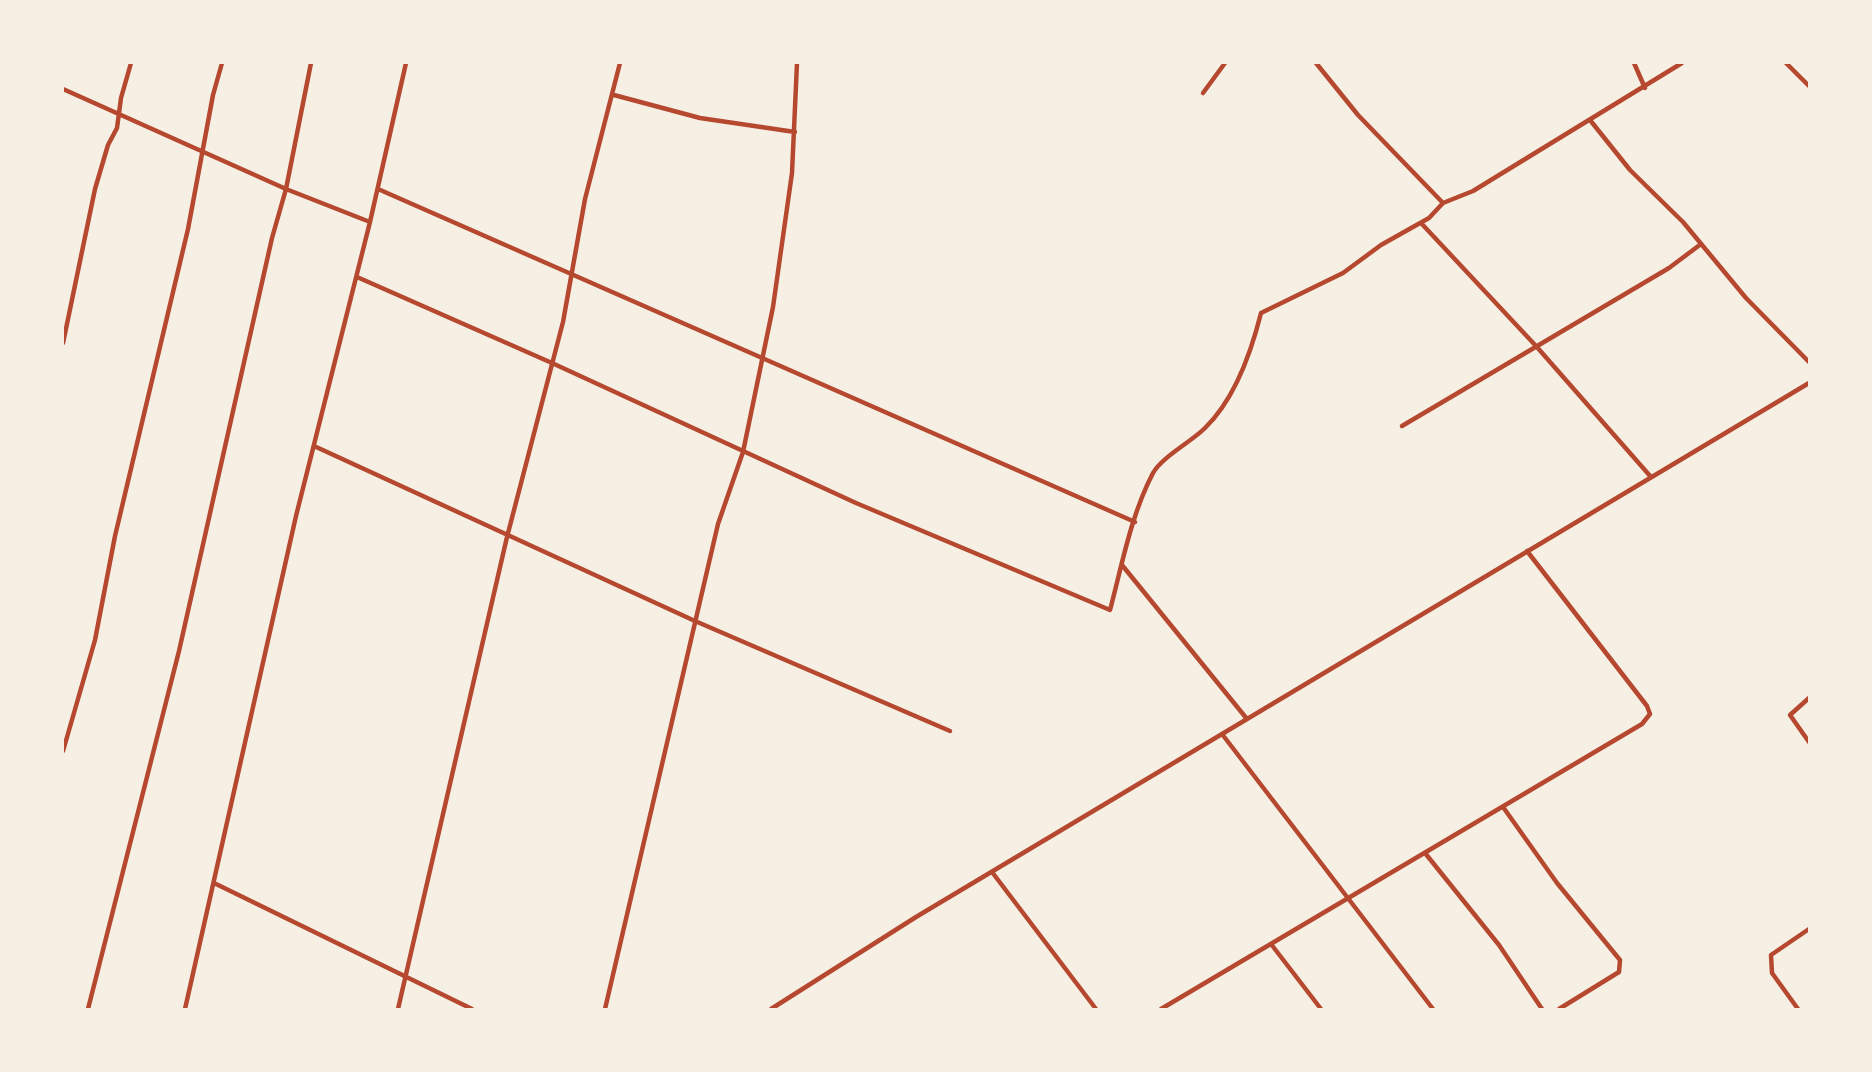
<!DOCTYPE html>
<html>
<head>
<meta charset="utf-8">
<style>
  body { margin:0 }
  #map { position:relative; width:1872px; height:1072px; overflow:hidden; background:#f6efe4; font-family:Quicksand,sans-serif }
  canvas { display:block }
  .frame { position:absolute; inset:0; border:64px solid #f6efe4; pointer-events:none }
</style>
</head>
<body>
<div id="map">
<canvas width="1872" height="1072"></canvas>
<div class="frame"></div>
</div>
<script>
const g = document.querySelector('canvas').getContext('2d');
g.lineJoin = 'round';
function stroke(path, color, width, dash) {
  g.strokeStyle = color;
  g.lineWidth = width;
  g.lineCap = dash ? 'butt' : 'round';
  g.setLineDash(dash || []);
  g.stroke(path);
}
stroke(new Path2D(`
  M1316 63 1358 115 1443 203
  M1634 63 1645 88
  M1786 63 1809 86
  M63 89 286 189 370 222
  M1203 93 1225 63
  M614 95 700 118 795 132
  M1590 120 1630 170 1683 222 1746 298 1809 362
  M378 189 1135 522
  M1421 223 1536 346 1651 477
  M357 277 552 363 856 503 1110 610C1122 565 1131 515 1153 473 1162 457 1191 442 1205 428 1235 399 1251 353 1261 313L1343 273 1381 245 1429 218 1443 203 1473 191 1682 63
  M63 343 95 189 108 145 117 128 121 98 131 63
  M1402 426 1669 268 1701 244
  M314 446 695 621 950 731
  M1122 565 1247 719
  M1809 698 1790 715 1809 742
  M1222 734 1433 1009
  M63 751 95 640 115 536 188 229 213 95 222 63
  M1503 807 1557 883 1620 960 1619 972 1559 1009
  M1425 853 1499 945 1542 1009
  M992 872 1096 1009
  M214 883 472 1009
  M1271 944 1321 1009
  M88 1009 179 651 272 238 286 189 311 63
  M185 1009 296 516 370 222 406 63
  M398 1009 507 537 563 322 585 199 620 63
  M605 1009 718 524 743 452 773 307 792 173 797 63
  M771 1009 916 917 1809 383
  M1161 1009 1642 724 1650 714 1647 706 1527 551
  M1798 1009 1772 973 1771 955 1809 929`), '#b5482f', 4.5);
</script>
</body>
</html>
